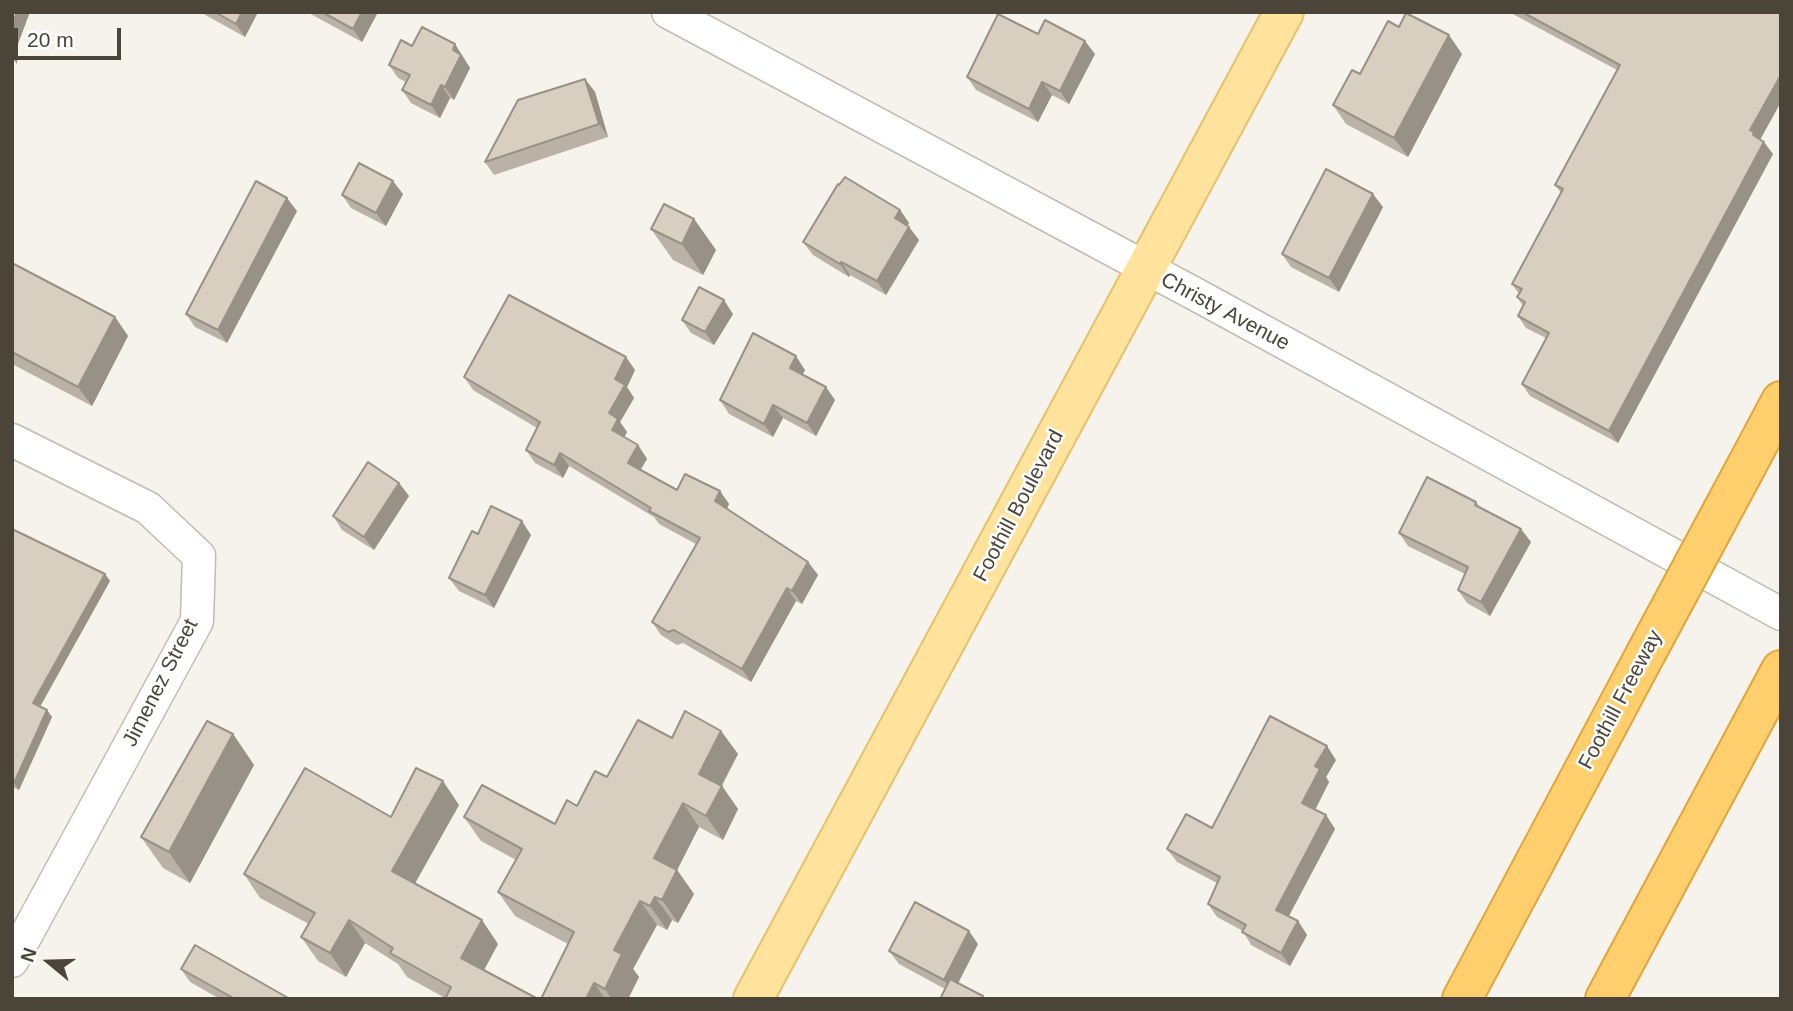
<!DOCTYPE html>
<html>
<head>
<meta charset="utf-8">
<style>
  body { margin:0 }
  #map { position:relative; width:1793px; height:1011px; overflow:hidden; background:#f6f3ec; font-family:Arial,sans-serif }
  canvas { display:block }
  .frame { position:absolute; inset:0; border:14px solid #4b4439; pointer-events:none }
  .north { position:absolute; left:14px; top:927px; width:70px; height:70px; -webkit-text-stroke:5px #fff; paint-order:stroke; rotate:289deg; font-size:19px; font-weight:700; line-height:28px; text-align:center; color:#4b4439 }
  .north::after { content:''; display:block; margin:auto; width:24px; height:32px; background:#4b4439; clip-path:polygon(50% 0,100% 100%,50% 72%,0 100%) }
  .scale { position:absolute; left:14px; top:28px; width:107px; height:32px; box-sizing:border-box; border:4px solid #4b4439; border-top:0; padding-left:9px; font-size:21px; line-height:24px; white-space:nowrap; color:#4b4439; -webkit-text-stroke:5px #fff; paint-order:stroke }
</style>
</head>
<body>
<div id="map">
<canvas width="1793" height="1011"></canvas>
<div class="frame"></div>
<div class="north">N</div>
<div class="scale">20 m</div>
</div>
<script>
const g = document.querySelector('canvas').getContext('2d');
g.lineJoin = 'round';
function stroke(path, color, width, dash) {
  g.strokeStyle = color;
  g.lineWidth = width;
  g.lineCap = dash ? 'butt' : 'round';
  g.setLineDash(dash || []);
  g.stroke(path);
}
function fill(path, color) {
  g.fillStyle = color;
  g.fill(path, 'evenodd');
}
function label(font, color, halo, rows, align = 'center') {
  g.font = font + ' Arial,sans-serif';
  g.lineWidth = 5;
  g.setLineDash([]);
  g.textBaseline = 'middle';
  g.strokeStyle = halo;
  g.fillStyle = color;
  for (const [text, x, y, turn = 0] of rows) {
    g.save();
    g.translate(x, y);
    g.rotate((+turn || 0) * Math.PI / 180);
    g.textAlign = isNaN(turn) ? turn : align;
    if (halo) g.strokeText(text, 0, 0);
    g.fillText(text, 0, 0);
    g.restore();
  }
}
const minor = new Path2D(`
  M668 12 1195 294 1781 614
  M12 440 148 508 199 556 197 621 12 961`);
const primary = new Path2D(`
  M753 999 1284 12`);
const motorway = new Path2D(`
  M1747 465 1781 401
  M1462 999 1645 655
  M1605 999 1781 670`);
stroke(minor, '#c2bbae', 35);
stroke(primary, '#e6c16a', 42);
stroke(motorway, '#e0a43c', 42);
stroke(minor, '#fff', 32);
stroke(primary, '#ffe39c', 38);
stroke(motorway, '#ffcf6e', 38);
const motorwayBridge = new Path2D(`
  M1645 655 1747 465`);
stroke(motorwayBridge, '#e0a43c', 42, []);
stroke(motorwayBridge, '#ffcf6e', 38);
fill(new Path2D(`
  M200 12H258L245 37Z
  M307 12H378L362 42Z
  M1509 12H1781L1760 139 1773 154 1618 443 1530 396 1522 384 1546 338 1526 328 1518 316 1523 306 1517 297 1519 294 1512 284 1561 193 1555 185 1617 70Z
  M1399 27 1462 54 1408 157 1346 124 1333 105Z
  M1038 34 1095 54 1069 104 1052 95 1038 122 976 90 967 77Z
  M412 46 465 58 464 59 470 68 454 100 450 98 440 118 411 103 402 90 406 82 398 78 389 65Z
  M585 79 595 92 608 137 494 175 485 162Z
  M403 194 386 226 351 208 342 195Z
  M1383 207 1339 292 1291 267 1282 254Z
  M900 210 909 223 907 226 909 227 919 240 886 295 850 275 849 277 813 255 803 242Z
  M297 211 227 343 195 327 186 314Z
  M694 219 716 250 703 275 673 260 651 229Z
  M12 263 115 317 128 336 92 406 12 364Z
  M733 314 714 345 691 333 682 320Z
  M635 370 627 387 634 398 620 422 627 432 624 437 638 445 647 459 640 470 677 490 720 491 729 504 727 509 808 562 818 575 802 604 796 601 751 682 683 643 677 645 661 635 652 622 696 544 659 524 654 517 569 466 563 478 535 463 526 450 537 428 473 390 464 377Z
  M805 370 802 375 835 400 816 436 783 418 773 437 729 414 720 400Z
  M399 483 409 496 374 550 342 530 333 516Z
  M1476 502 1480 507 1531 542 1490 616 1467 603 1458 590 1465 574 1408 546 1399 533Z
  M12 529 105 574 110 581 40 707 47 710 52 717 19 790 12 787Z
  M478 534 531 535 494 608 459 591 449 578Z
  M721 731 738 754 722 786 738 809 723 840 699 827 677 870 694 894 678 923 672 920 667 930 657 925 633 969 639 977 628 999H541L568 944 515 916 498 892 516 860 481 841 464 817 555 824 607 777 672 738Z
  M233 734 254 765 190 883 163 868 141 837Z
  M1336 760 1326 777 1329 782 1315 810 1326 815 1335 829 1289 916 1298 921 1307 935 1290 966 1251 945 1243 931 1217 917 1208 904 1217 883 1177 862 1167 849 1212 828Z
  M459 805 415 883 498 944 484 970 445 998 407 977 398 964 365 943 346 977 318 961 301 937 309 924 260 898 244 874 391 817Z
  M978 944 958 983 983 996 985 999H940L945 989 899 964 889 951Z
  M181 969 290 999H220L190 982Z`), '#bab2a6');
fill(new Path2D(`
  M16 12H30L18 44 17 64 12 57V21Z
  M242 12H258L245 37 236 24Z
  M362 12H378L362 42 353 29Z
  M1449 35 1462 54 1408 157 1394 138Z
  M1085 41 1095 54 1069 104 1060 91Z
  M455 44 470 68 454 100 445 87 453 50Z
  M1781 75V102L1760 140 1753 135 1750 130Z
  M585 79 595 92 608 137 599 124Z
  M1042 82 1052 95 1038 122 1029 109Z
  M441 85 450 98 440 118 431 105Z
  M1764 142 1773 154 1618 443 1609 431Z
  M393 181 403 194 386 226 376 213Z
  M1373 194 1383 207 1339 292 1329 278Z
  M287 198 297 211 227 343 218 330Z
  M900 210 909 223 904 231 895 218Z
  M694 219 716 250 703 275 682 244Z
  M909 227 919 240 886 295 877 281Z
  M841 262 850 275 849 277 840 264Z
  M724 300 733 314 714 345 705 332Z
  M115 317 128 336 92 406 78 387Z
  M796 356 805 370 799 381 790 368Z
  M626 357 635 370 627 387 634 398 620 422 627 432 621 443 612 430 609 413 615 379Z
  M826 387 835 400 816 436 807 423Z
  M773 405 783 418 773 437 764 424Z
  M638 445 647 459 637 476 628 463Z
  M560 453 569 466 563 478 554 465Z
  M399 483 409 496 374 550 364 537Z
  M720 491 729 504 724 514 715 501Z
  M522 521 531 535 494 608 485 595Z
  M1521 529 1531 542 1490 616 1481 602Z
  M808 562 818 575 802 604 792 591Z
  M105 574 110 581 38 710 33 703Z
  M787 588 796 601 751 682 742 669Z
  M47 710 52 717 19 790 14 783Z
  M721 731 738 754 715 797 699 774Z
  M233 734 254 765 190 883 169 852Z
  M1327 746 1336 760 1326 777 1329 782 1312 816 1302 803 1315 766Z
  M443 781 459 805 409 894 392 871Z
  M722 786 738 809 723 840 706 816Z
  M683 803 699 827 671 882 654 858Z
  M1326 815 1335 829 1285 923 1276 910Z
  M677 870 694 894 678 923 662 900Z
  M655 897 672 920 667 930 650 906Z
  M640 901 657 925 633 969 639 977 628 999H612L605 989 614 950Z
  M349 920 365 943 346 977 330 953Z
  M482 920 498 944 478 981 461 958Z
  M1298 921 1307 935 1290 966 1281 953Z
  M969 931 978 944 953 993 944 980Z
  M594 983 605 999H586Z`), '#979187');
const building = new Path2D(`
  M215 12H242L236 24Z
  M322 12H362L353 29Z
  M1522 12H1781V75L1750 130 1754 132 1753 135 1764 142 1609 431 1522 384 1549 333 1518 316 1525 302 1517 297 1522 289 1512 284 1563 189 1555 185 1620 65Z
  M1406 13 1449 35 1394 138 1333 105 1352 70 1360 74 1388 21 1399 27Z
  M998 14 1038 34 1045 20 1085 41 1060 91 1042 82 1029 109 967 77Z
  M422 27 455 44 453 50 461 55 445 87 441 85 431 105 402 90 410 75 389 65 401 40 412 46Z
  M585 79 599 124 485 162 518 100Z
  M359 163 393 181 376 213 342 195Z
  M1326 169 1373 194 1329 278 1282 254Z
  M845 177 900 210 895 218 909 227 877 281 841 262 840 264 803 242 838 184 839 185Z
  M256 181 287 198 218 330 186 314Z
  M664 204 694 219 682 244 651 229Z
  M12 263 115 317 78 387 12 352Z
  M699 287 724 300 705 332 682 320Z
  M509 295 626 357 615 379 625 385 609 413 618 419 612 430 638 445 628 463 677 490 685 474 720 491 715 501 808 562 792 591 787 588 742 669 674 630 668 632 652 622 700 538 649 511 651 508 560 453 554 465 526 450 540 422 464 377Z
  M753 333 796 356 790 368 826 387 807 423 773 405 764 424 720 400Z
  M368 462 399 483 364 537 333 516Z
  M1427 477 1476 502 1475 505 1521 529 1481 602 1458 590 1468 567 1399 533Z
  M491 506 522 521 485 595 449 578 472 531 478 534Z
  M12 529 105 574 33 703 47 710 14 783 12 782Z
  M685 711 721 731 699 774 722 786 706 816 683 803 654 858 677 870 662 900 655 897 650 906 640 901 614 950 622 954 605 989 594 983 586 999H541L574 932 498 892 522 849 464 817 482 785 555 824 567 800 577 806 595 771 607 777 638 720 672 738Z
  M1270 716 1327 746 1315 766 1320 769 1302 803 1326 815 1276 910 1298 921 1281 953 1242 932 1246 925 1208 904 1220 877 1167 849 1186 814 1212 828Z
  M207 721 233 734 169 852 141 837Z
  M305 768 391 817 416 768 443 781 392 871 482 920 461 958 538 999H445L451 987 390 953 393 948 349 920 330 953 301 937 315 913 244 874Z
  M915 902 969 931 944 980 889 951Z
  M195 945 290 999H235L181 969Z
  M950 979 983 996 981 999H940Z`);
fill(building, '#d8cfc1');
stroke(building, '#979187', 2);
label('21px', '#4b4439', '#fff', [
  ["Christy Avenue",1225,312,28],
  ["Foothill Boulevard",1019,506,-62],
  ["Jimenez Street",161,683,-63],
  ["Foothill Freeway",1621,700,-62]
]);
</script>
</body>
</html>
